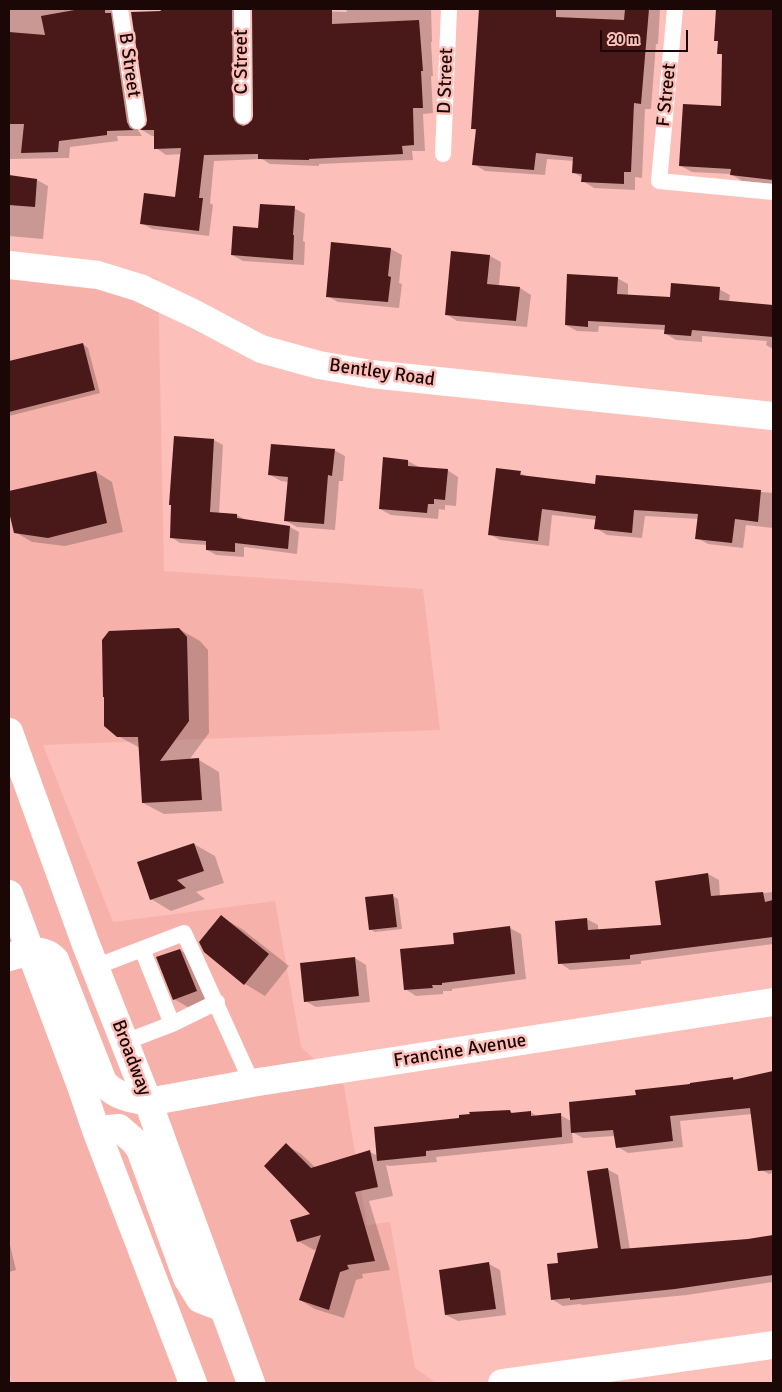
<!DOCTYPE html>
<html>
<head>
<meta charset="utf-8">
<style>
  body { margin:0 }
  #map { position:relative; width:782px; height:1392px; overflow:hidden; background:#fdbfb9; font-family:Signika,sans-serif }
  canvas { display:block }
  .frame { position:absolute; inset:0; border:10px solid #1b0706; pointer-events:none }
  .scale { position:absolute; left:600px; top:30px; width:88px; height:22px; box-sizing:border-box; border:2px solid #1b0706; border-top:0; padding-left:6px; font-size:15px; line-height:18px; white-space:nowrap; color:#1b0706; -webkit-text-stroke:4px #fdbfb9; paint-order:stroke }
</style>
</head>
<body>
<div id="map">
<canvas width="782" height="1392"></canvas>
<div class="frame"></div>
<div class="scale">20 m</div>
</div>
<script>
const g = document.querySelector('canvas').getContext('2d');
g.lineJoin = 'round';
function fill(path, color) {
  g.fillStyle = color;
  g.fill(path, 'evenodd');
}
function stroke(path, color, width, dash) {
  g.strokeStyle = color;
  g.lineWidth = width;
  g.lineCap = dash ? 'butt' : 'round';
  g.setLineDash(dash || []);
  g.stroke(path);
}
function label(font, color, halo, rows, align = 'center') {
  g.font = font + ' Signika,sans-serif';
  g.lineWidth = 5;
  g.setLineDash([]);
  g.textBaseline = 'middle';
  g.strokeStyle = halo;
  g.fillStyle = color;
  for (const [text, x, y, turn = 0] of rows) {
    g.save();
    g.translate(x, y);
    g.rotate((+turn || 0) * Math.PI / 180);
    g.textAlign = isNaN(turn) ? turn : align;
    if (halo) g.strokeText(text, 0, 0);
    g.fillText(text, 0, 0);
    g.restore();
  }
}
fill(new Path2D(`
  M9 255 82 262 158 279 164 571 423 589 440 730 43 745 113 922 275 901 301 1047 344 1086 367 1225 390 1222 415 1368 436 1383H9Z`), '#f7b1ab');
fill(new Path2D(`
  M9 9H107L114 12 125 46 138 130 142 136H117L118 141 70 147 69 158 9 159Z
  M162 9H232L243 15V123L244 127 253 122 274 9H309V11L347 12 346 9H431L432 42H431L433 76H431L433 113 423 114 425 151H412L413 160 319 164V166L270 164 262 159 214 161 210 203 213 205 209 236 152 229 141 223 176 198 182 154 166 155 156 148 155 136H152L142 130 147 126Z
  M481 9H663V10H660L658 44H656L651 109H645L642 178 635 177V190L594 188 583 181V178L573 172 574 161 547 159 545 175 485 171 474 164 477 131 472 128Z
  M722 9H773V184L742 181 731 174 692 172 681 166 722 107 723 56 719 53Z
  M9 176 37 180 48 186 43 239 9 236Z
  M294 208 305 214 303 241 305 242 304 265 243 261 232 255 259 229Z
  M391 249 402 255 399 283 402 284 399 308 338 302 327 296Z
  M452 252 490 256 501 262 499 286 520 288 531 295 527 327 457 321 446 314Z
  M617 278 628 284V296L671 298 719 289 730 295 729 302 773 306V349L766 345 767 341 702 336V342L676 340 666 334V330L599 326 598 332 577 331 566 325Z
  M83 344 88 348 100 393 9 416V362Z
  M214 440 223 445 219 514 237 515 246 520 290 527 299 532 297 554 244 547V557L216 555 207 550V545L180 543 171 537Z
  M334 450 345 456 343 481H339L335 530 297 527 286 521 289 482 281 481 270 475Z
  M408 461 419 467 447 470 458 477 456 506 445 505V510L439 509 438 519 391 515 380 509Z
  M96 472 112 482 123 532 65 546 32 542 15 532 9 507V493Z
  M520 473 529 477 596 485 597 477 773 493V528L746 525 743 548 708 544 697 538 699 519 645 516 642 538 607 535 596 528 597 520 552 515 549 546 500 540 489 534Z
  M179 629 200 641 208 650 209 733 189 760H199L219 772 222 811 164 814 143 803 140 748 118 736Z
  M194 844 215 856 224 883 196 892 205 899 171 911 151 899Z
  M708 874 719 880 720 897 740 896 773 892V944L641 961V964L570 970 560 963 587 919 598 925V930L663 926Z
  M393 896 398 899 402 929 375 932 370 929Z
  M221 917 242 929 289 966 265 996 245 984 205 951Z
  M510 928 521 934 526 979 452 989V991H443V994L416 996 405 989 455 945Z
  M180 950 201 962 217 1003 195 1011 174 999Z
  M355 958 366 965 370 1002 316 1007 305 1001Z
  M773 1072V1173L769 1174 758 1168 752 1114 680 1121 683 1147 628 1153 618 1147 615 1136 583 1138 572 1132 573 1143 436 1157 437 1162 389 1166 386 1165 393 1196 369 1201 390 1270 362 1274 363 1278 356 1280 344 1318 315 1309 300 1300 318 1249 314 1250 298 1241 313 1214 286 1145 301 1154 316 1168 370 1152 378 1156 461 1119 510 1111 514 1114 531 1112 538 1117 560 1115 571 1121 637 1096 733 1078 737 1080Z
  M607 1169 618 1175 630 1250 748 1241 773 1236V1282L687 1295 582 1305 580 1304 563 1306 553 1300 560 1264 599 1250Z
  M9 1241 16 1270 9 1272Z
  M489 1264 500 1270 506 1315 458 1321 446 1315Z`), '#0003');
fill(new Path2D(`
  M80 9H105V13H111L127 122 130 128 134 130 107 131V135L59 141 58 152 21 153 24 124H9V32L45 35 41 16Z
  M160 9H232L233 116 235 121 238 124 243 126 248 124 252 120 253 116 252 9 332 10V24L419 20 423 71H421L423 108H413L414 145 402 146 403 154 309 159V160L258 159V154L204 155 199 198H203L199 231 140 224 144 193 175 197 181 148 154 149V130H140L146 125 147 120 131 12 161 11Z
  M479 9H556V17L624 20 625 9H649L641 104 634 103 631 172H624V184L581 182 582 174 572 173 573 157 536 153 534 170 472 165 476 129H471Z
  M716 9H773V180L730 175 731 169 679 166 683 104 721 106 722 54H717L718 41H714Z
  M9 175 37 179 35 207 9 205Z
  M260 204 295 206 293 235H294L293 260 231 255 233 226 258 228Z
  M331 242 391 248 388 276 391 277 388 302 326 297Z
  M451 251 490 255 487 284 520 287 516 321 445 315Z
  M567 274 618 277 617 294 670 297 671 283 720 287 719 300 773 305V337L692 330 691 336 664 334 665 325 588 321V327L565 325Z
  M83 343 95 390 9 412V361Z
  M174 436 214 439 210 512 237 514V518L290 526 288 549 235 543V552L206 550V541L170 538 171 505H169Z
  M271 444 335 449 332 476 328 475 324 524 284 521 288 477 268 475Z
  M383 457 408 460V466L448 469 445 500 434 499V504H428L427 513 379 509Z
  M496 468 521 471 520 475 595 484 596 475 761 490 758 522 735 519 732 543 695 539 698 514 634 510 632 533 594 529 596 516 542 509 538 541 488 535Z
  M96 471 107 523 48 538 14 533 9 512V491Z
  M179 628 187 637 189 721 160 761 199 758 202 800 142 803 138 737H117L104 726V697H103L102 640 109 631Z
  M194 843 204 871 177 880 186 888 150 900 137 862Z
  M708 873 711 896 763 892 765 902 773 900V937L630 955V959L558 964 555 921 587 918 588 930 661 925 655 881Z
  M393 894 397 927 369 930 365 897Z
  M221 915 269 954 244 985 204 952 199 942Z
  M510 926 515 974 442 983V985H432L433 988 404 990 400 949 454 944 453 933Z
  M180 949 197 991 173 1000 156 957Z
  M355 957 359 996 304 1002 300 963Z
  M773 1071V1170L758 1171 750 1108 670 1116 673 1141 616 1148 613 1130 571 1133 569 1102 636 1095 635 1090 690 1084V1083L733 1077V1080Z
  M510 1110 511 1113 531 1111V1116L561 1113 562 1137 426 1151V1156L377 1161 374 1127 459 1118V1115L470 1114 469 1112Z
  M286 1143 311 1168 370 1150 378 1187 355 1192 375 1261 347 1265 349 1269 340 1272 329 1310 299 1300 321 1235 297 1242 290 1220 310 1214 264 1166Z
  M608 1168 621 1249 748 1239 773 1235V1275L675 1289 570 1300V1298L551 1300 547 1264 558 1263 557 1253 598 1248 587 1171Z
  M489 1262 496 1309 445 1315 439 1270Z`), '#481918');
stroke(new Path2D(`
  M120 9 137 121
  M242 9 243 116
  M675 9 659 181 773 192
  M443 154 449 9
  M142 949 172 1024 217 1002
  M95 967 184 933 252 1083
  M125 1042 172 1024`), '#fff', 16);
stroke(new Path2D(`
  M9 265 98 275 140 288 195 314 261 349 319 365 371 374 773 416
  M9 957 31 951
  M148 1102 252 1083 773 1002
  M502 1383 773 1345`), '#fff', 28);
stroke(new Path2D(`
  M9 732 85 942 148 1102 251 1383
  M9 894 81 1086 96 1130 193 1383
  M31 951C41 952 48 952 55 960L103 1082C116 1097 130 1098 148 1102
  M96 1130 119 1128 134 1141 140 1149 187 1278 200 1299 223 1308`), '#fff', 28);
label('19px', '#1b0706', '#fdbfb9', [
  ["C Street",242,62,-90],
  ["B Street",129,65,82],
  ["D Street",446,81,-88],
  ["F Street",667,95,-84],
  ["Bentley Road",382,373,8],
  ["Francine Avenue",460,1051,-9],
  ["Broadway",131,1058,69]
]);
</script>
</body>
</html>
